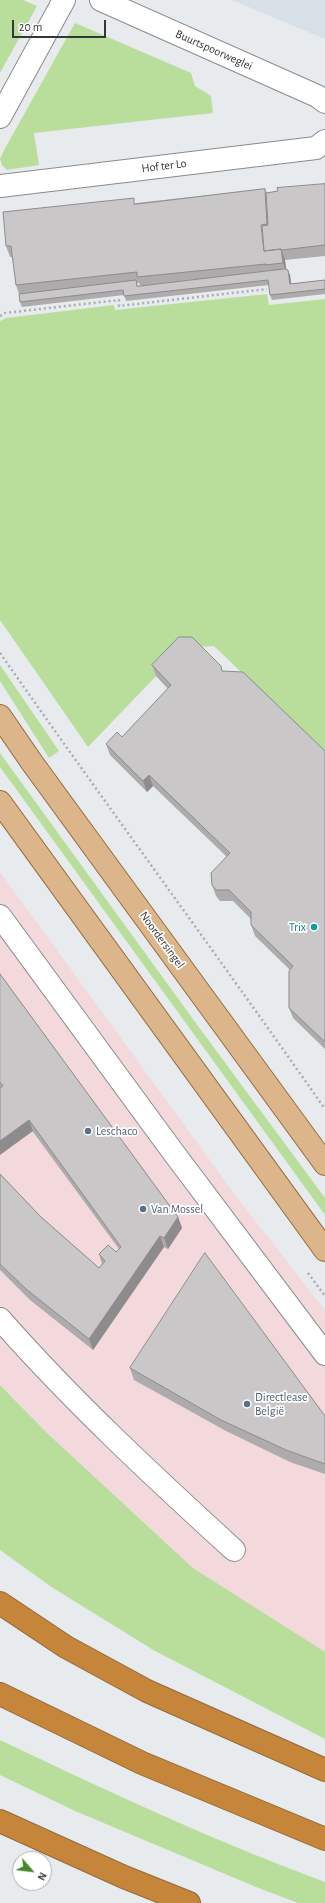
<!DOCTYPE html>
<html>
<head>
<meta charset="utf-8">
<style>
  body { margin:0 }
  #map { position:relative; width:325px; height:1903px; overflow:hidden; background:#e8ebee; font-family:"Alegreya Sans",sans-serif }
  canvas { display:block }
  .north { position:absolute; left:12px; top:1851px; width:40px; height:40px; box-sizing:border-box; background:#fff; border:1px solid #aeafaf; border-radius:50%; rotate:118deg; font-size:11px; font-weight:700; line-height:16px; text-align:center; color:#353637 }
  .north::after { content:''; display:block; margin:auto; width:14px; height:18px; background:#42882d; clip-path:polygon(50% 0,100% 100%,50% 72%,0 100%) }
  .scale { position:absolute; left:12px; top:20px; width:94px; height:18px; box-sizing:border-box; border:2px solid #353637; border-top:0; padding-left:5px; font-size:12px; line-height:14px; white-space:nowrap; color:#353637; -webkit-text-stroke:3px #fff; paint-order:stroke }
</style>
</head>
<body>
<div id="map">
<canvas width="325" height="1903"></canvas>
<div class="north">N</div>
<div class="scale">20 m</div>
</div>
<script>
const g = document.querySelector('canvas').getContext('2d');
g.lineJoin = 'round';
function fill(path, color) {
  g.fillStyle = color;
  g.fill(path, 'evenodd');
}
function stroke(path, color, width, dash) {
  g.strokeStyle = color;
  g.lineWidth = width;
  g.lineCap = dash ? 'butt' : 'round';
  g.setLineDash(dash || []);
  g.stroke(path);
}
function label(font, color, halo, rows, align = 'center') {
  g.font = font + ' "Alegreya Sans",sans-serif';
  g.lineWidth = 3.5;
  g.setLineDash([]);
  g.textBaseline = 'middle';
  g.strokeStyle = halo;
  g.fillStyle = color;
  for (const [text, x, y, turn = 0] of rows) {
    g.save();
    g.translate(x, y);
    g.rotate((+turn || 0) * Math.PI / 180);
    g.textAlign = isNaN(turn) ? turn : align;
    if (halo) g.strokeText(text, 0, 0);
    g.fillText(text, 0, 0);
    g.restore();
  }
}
fill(new Path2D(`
  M0 872 239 1200 325 1310V1653L193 1568 47 1433 0 1385Z`), '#f4d9dc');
fill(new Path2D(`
  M232 0H325V39Z`), '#d7dfe7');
fill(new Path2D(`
  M0 0H23L37 6 0 73Z
  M75 23 191 73 195 86 211 96 213 113 34 133 39 165 7 170 2 165 0 159 3 152Z
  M267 294 269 305 325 299V753L214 646 183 648 88 747 0 620V321L6 318 114 305 115 310Z
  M0 665 59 751 49 758 0 681Z
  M0 753 198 1026 325 1198V1215L0 767Z
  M0 1385 47 1433 193 1568 325 1652V1739L155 1651 53 1588 0 1550Z
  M0 1740C107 1791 214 1841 325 1882V1903H298L256 1887 75 1811 0 1775Z`), '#b9de9b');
const minor = new Path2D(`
  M101 0 317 96 325 102
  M0 117 64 0
  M0 186 316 148 325 141
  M0 916 173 1152 325 1354
  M0 1319C72 1401 153 1476 234 1550`);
const major = new Path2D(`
  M0 716 33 764 325 1164
  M0 802 325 1250`);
const highway = new Path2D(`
  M0 1603 66 1647 147 1691 325 1770
  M0 1694 142 1763 325 1839
  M0 1821 124 1877 189 1903`);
stroke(minor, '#888b8d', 24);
stroke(major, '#936a3a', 24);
stroke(highway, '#936a3a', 24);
stroke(new Path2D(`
  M0 316 5 313 119 300V306L267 289
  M0 653C107 806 218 956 325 1109
  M308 1273 325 1296`), '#a9acae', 2.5, [2, 3]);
stroke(minor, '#fff', 22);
stroke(major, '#dcb68a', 22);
stroke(highway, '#c5863c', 22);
fill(new Path2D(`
  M325 184V256L285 260 286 270 290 275 291 284 325 280V294L272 300 270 295 269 285 126 301 124 295 22 307 20 302 19 294 16 285 12 257H10L6 246 136 203 265 189 267 193ZM137 283H139L140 286H138Z
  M152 665 223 671 325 751V1049L293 1018 289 1008 290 970 255 936 251 925V919L233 901H220L216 896 212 885 227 857 153 786 147 792 110 755 106 744 122 737 168 689 156 676Z
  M0 974 178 1217 182 1228 168 1249 164 1247 93 1350 30 1300 0 1270V1174L41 1217 99 1268 102 1264 99 1254 116 1252 119 1249 0 1087Z
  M130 1368 325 1416V1474L290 1462 226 1431 134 1380Z`), '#aeabad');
fill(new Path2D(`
  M281 249 285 260 287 274 283 263Z
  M288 270 290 275 292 289 290 284Z
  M149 775 153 786 147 792 143 781Z
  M29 1120 33 1131 0 1155V1141Z
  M178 1217 182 1228 168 1249 164 1238Z
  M160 1236 164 1247 93 1350 89 1339Z`), '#8d8b8d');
const building = new Path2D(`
  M325 184V245L282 250 281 249 264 251 262 226 268 225 266 193 278 191 277 188Z
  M265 189 267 224 261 225 264 251 281 249 283 263 265 265 266 264 137 277V272L16 285 11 246H6L3 212 134 198V204Z
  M285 269 288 270 290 284 325 280V289L270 295 268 280 124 296 123 290 20 302 19 294 136 280 137 286Z
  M179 637H192L221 666 222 671 243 672 325 751V1042L289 1008V971L293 966 251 925V912L229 890H216L212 885 211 873 230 853 149 775 143 781 106 744 117 732 122 737 171 685 152 665Z
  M0 974 178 1217 164 1238 160 1236 89 1339 26 1289 0 1264V1174L41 1217 99 1268 105 1261 99 1254 108 1245 116 1252 121 1247 29 1120 0 1141V1088L3 1086 0 1082Z
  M205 1253 325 1416V1464L286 1450 221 1420 130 1368Z`);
fill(building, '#cac7c9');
stroke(building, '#8d8b8d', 1);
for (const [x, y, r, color] of [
  [314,927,4,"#0f9aa8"],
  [88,1131,4,"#5c6f8a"],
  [143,1209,4,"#5c6f8a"],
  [247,1404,4,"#5c6f8a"]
]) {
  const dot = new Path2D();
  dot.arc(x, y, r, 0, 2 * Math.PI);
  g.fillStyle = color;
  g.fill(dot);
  stroke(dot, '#fff', 1.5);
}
label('12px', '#353637', '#fff', [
  ["Buurtspoorweglei",214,50,24],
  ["Hof ter Lo",164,166,-7],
  ["Noordersingel",162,940,54]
]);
label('12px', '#0d838f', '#fff', [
  ["Trix",306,927]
], 'right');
label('12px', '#4e5e75', '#fff', [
  ["Leschaco",96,1131],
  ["Van Mossel",151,1209],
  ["Directlease",255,1397],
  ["België",255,1411]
], 'left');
</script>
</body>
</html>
